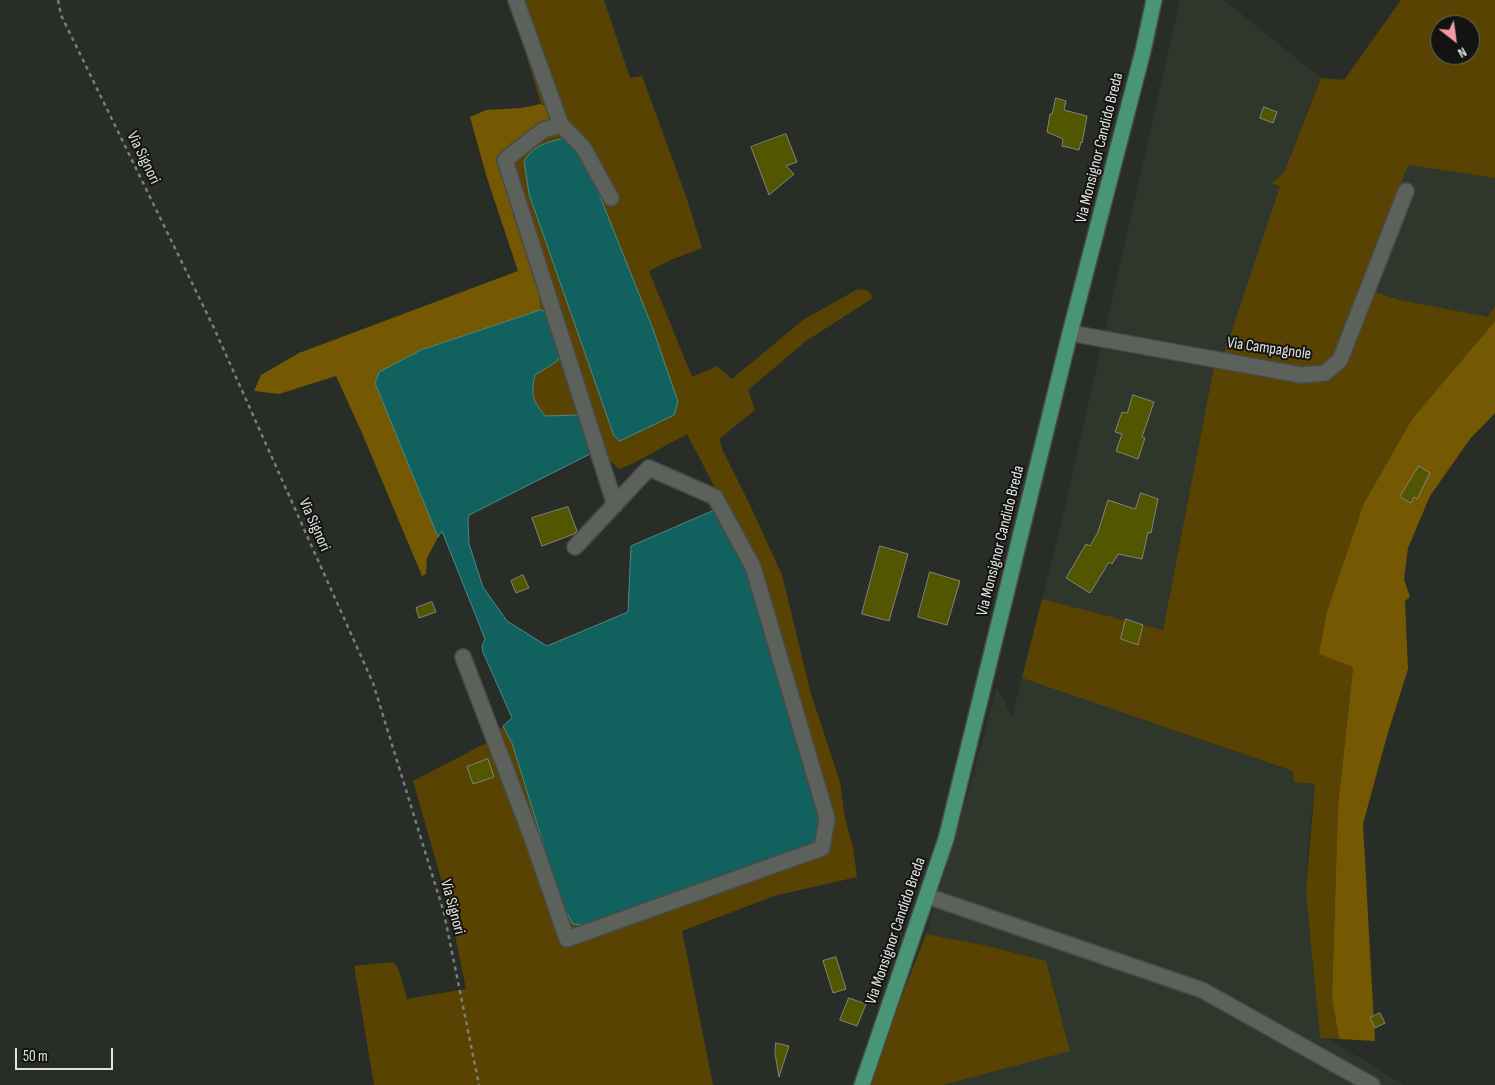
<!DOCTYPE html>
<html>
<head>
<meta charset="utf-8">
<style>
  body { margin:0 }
  #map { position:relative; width:1495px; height:1085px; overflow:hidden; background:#292d28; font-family:"Sofia Sans Condensed",sans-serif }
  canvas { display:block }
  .north { position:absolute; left:1430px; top:15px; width:50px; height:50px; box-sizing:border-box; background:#131412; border:1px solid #656764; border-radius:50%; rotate:150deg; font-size:14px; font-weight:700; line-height:20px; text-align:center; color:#e1e3e0 }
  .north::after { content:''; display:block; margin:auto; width:18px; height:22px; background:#f39aa9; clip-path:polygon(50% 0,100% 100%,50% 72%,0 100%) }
  .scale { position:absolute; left:15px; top:1048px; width:98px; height:22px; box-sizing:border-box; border:2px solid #e1e3e0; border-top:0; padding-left:6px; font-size:15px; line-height:18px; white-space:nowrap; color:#e1e3e0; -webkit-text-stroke:4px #131412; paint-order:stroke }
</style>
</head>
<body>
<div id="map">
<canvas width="1495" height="1085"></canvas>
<div class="north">N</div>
<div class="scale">50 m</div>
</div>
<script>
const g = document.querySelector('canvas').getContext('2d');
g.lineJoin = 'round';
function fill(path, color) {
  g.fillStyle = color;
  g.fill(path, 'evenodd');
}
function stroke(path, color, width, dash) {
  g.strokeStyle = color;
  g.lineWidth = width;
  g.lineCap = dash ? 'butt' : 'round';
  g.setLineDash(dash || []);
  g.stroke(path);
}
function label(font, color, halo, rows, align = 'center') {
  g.font = font + ' "Sofia Sans Condensed",sans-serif';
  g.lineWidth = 4;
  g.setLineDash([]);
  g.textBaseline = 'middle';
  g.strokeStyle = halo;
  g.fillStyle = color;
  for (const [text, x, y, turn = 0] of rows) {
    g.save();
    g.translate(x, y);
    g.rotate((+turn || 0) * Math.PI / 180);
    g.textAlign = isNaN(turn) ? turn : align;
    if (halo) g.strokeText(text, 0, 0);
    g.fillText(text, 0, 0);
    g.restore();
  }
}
fill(new Path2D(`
  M1180 0H1224L1321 78 1284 173 1272 183 1280 185 1225 351 1215 361 1163 630 1042 599 1059 533Z
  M1408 165 1495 178V306L1488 318 1400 300 1362 288Z
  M1022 678 1293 771 1294 782 1315 784 1307 860 1320 1037 1327 1038 1404 1085H943L1070 1050 1046 961 984 945 926 934 974 772 997 687 1012 717Z`), '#2f372d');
fill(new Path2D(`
  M510 0H604L630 78 642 76 687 199 702 248 673 259 649 271 692 377 717 366 732 379 803 320 858 289 869 291 873 298 806 341 748 390 755 410 719 439 723 451 750 505 782 575 811 694 840 782 845 819 853 847 857 877 774 896 682 931 713 1085H374L354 966 394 962 399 971 407 999 466 989 450 910 413 781 490 741 503 726 512 743 561 901 724 505 687 434 632 464 619 469 598 449 579 415 545 416C532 400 531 394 535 375L556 362 555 316 541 310 504 163 511 143 546 124 555 112 541 104ZM524 161 620 441 614 436 529 194Z
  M1401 0H1495V178L1408 165 1362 288 1400 300 1488 317 1495 306V321L1412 419 1364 503 1353 667 1338 806 1332 998 1339 1039 1320 1038 1306 891 1315 784 1294 782 1293 771 1022 678 1042 599 1163 630 1215 361 1225 351 1280 186 1271 183 1284 173 1321 78 1344 80ZM1440 25H1470V55H1440Z
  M926 934 984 945 1046 961 1070 1051 943 1085H868Z`), '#594303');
fill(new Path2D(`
  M541 104 555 111 546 124 511 143 504 163 545 289 539 299 541 310 421 350 379 372 375 383 438 537 427 558 426 574 422 576 362 433 336 376 279 394 254 391 261 375 299 353 518 271 487 178 470 117 486 110 521 108Z
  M1495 321V413L1470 439 1430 496 1408 548 1404 579 1410 597 1405 601 1408 669 1387 736 1363 824 1375 1041 1339 1039 1332 998 1338 806 1353 667 1319 654 1327 612 1364 503 1412 419Z`), '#745802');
const water = new Path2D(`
  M567 138 575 141 591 174 653 329 678 402 674 415 620 441 614 436 529 194 524 161C534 145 549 141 567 138Z
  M541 310 555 316 567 349 556 362 535 375C531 394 532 400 545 416L579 415 598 450 469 515 468 519 469 544 483 587 507 621 547 646 628 612 631 546 719 508 737 541 763 612 823 816 820 841 809 849 589 926 573 924 561 901 512 743 503 726 512 718 483 652 482 646 485 639 442 531 438 537 375 383 379 372 421 350Z`);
fill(water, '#11615e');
stroke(water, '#4f8885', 1);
const building = new Path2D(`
  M1056 98 1066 101 1064 110 1087 116 1082 143 1081 142 1079 150 1062 146 1063 139 1047 132 1050 114H1052Z
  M1264 107 1277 112 1273 123 1260 118Z
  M786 134 797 162 786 166 794 174 769 195 751 147Z
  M1133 395 1154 402 1142 437 1145 438 1138 459 1116 451 1122 434 1115 432 1122 412 1127 413Z
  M1419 466 1430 473 1417 499 1414 497 1411 503 1400 497Z
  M1141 493 1158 499 1151 533 1148 532 1142 559 1118 554 1112 564 1109 562 1090 593 1066 578 1086 544 1090 546 1098 532 1108 500 1135 509Z
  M568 507 577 531 574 534 542 546 532 518Z
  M880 546 908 554 889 621 862 614Z
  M930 572 960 581 947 625 918 617Z
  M523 575 529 588 516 593 511 581Z
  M432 602 436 612 419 618 416 608Z
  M1126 619 1143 625 1138 645 1121 639Z
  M488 759 494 777 473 784 467 767Z
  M836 957 846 989 833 993 823 961Z
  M849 998 866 1004 857 1026 840 1020Z
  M1380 1013 1385 1023 1375 1028 1370 1018Z
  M776 1043 789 1046 779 1077 775 1053Z`);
fill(building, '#535601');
stroke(building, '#82837c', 1);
const minor = new Path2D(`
  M516 0 561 125
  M611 198 583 147 561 125 543 130 505 160 615 505
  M1070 333 1301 375 1325 373 1340 360 1406 191
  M463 657 532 838 567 939 822 848 827 818 753 567 715 497 649 468 575 547
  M927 896 1202 990 1372 1085`);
const major = new Path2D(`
  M862 1085 946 839 1070 333 1143 51 1154 0`);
stroke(minor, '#484b47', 18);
stroke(major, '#484b47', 18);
stroke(new Path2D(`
  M58 0 61 15 214 328 373 683 444 913 479 1085`), '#7a7d79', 2.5, [4, 4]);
stroke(minor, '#5d615b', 15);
stroke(major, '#489677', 15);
label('16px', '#e1e3e0', '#131412', [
  ["Via Monsignor Candido Breda",1100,148,-76],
  ["Via Signori",143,158,64],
  ["Via Campagnole",1269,349,8],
  ["Via Signori",314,525,66],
  ["Via Monsignor Candido Breda",1001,541,-76],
  ["Via Signori",452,907,75],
  ["Via Monsignor Candido Breda",896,931,-71]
]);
</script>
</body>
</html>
